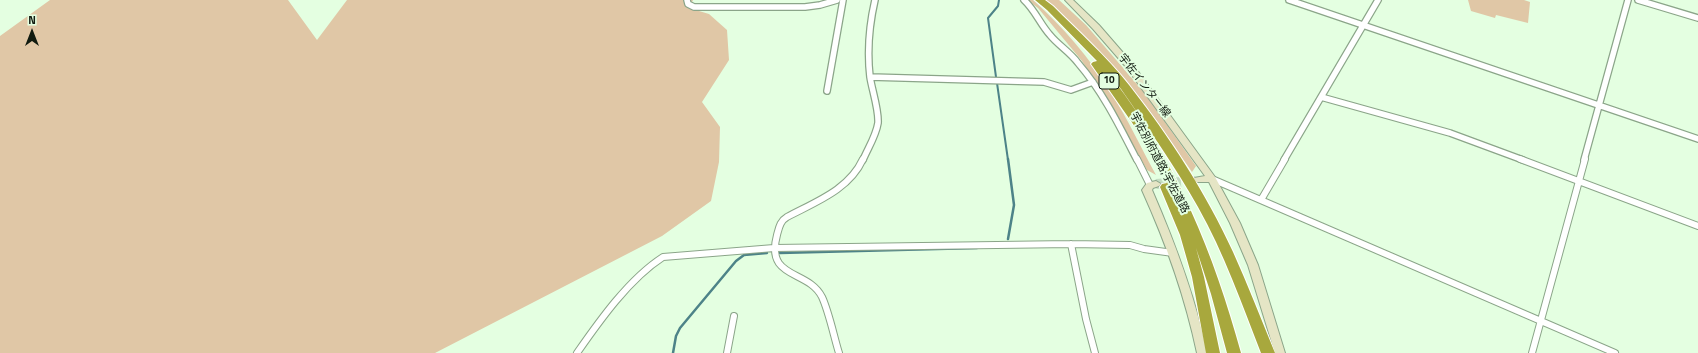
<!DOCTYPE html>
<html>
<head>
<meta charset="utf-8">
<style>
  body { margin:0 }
  #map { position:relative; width:1698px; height:353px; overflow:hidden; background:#e4ffe1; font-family:"Titillium Web",sans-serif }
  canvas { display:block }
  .north { position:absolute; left:12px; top:12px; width:40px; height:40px; -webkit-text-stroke:3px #e4ffe1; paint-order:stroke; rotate:0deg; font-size:11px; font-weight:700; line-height:16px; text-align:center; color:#111b10 }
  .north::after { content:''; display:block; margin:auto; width:14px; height:18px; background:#111b10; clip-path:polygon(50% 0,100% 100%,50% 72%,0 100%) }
</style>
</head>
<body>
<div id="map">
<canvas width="1698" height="353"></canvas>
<div class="north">N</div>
</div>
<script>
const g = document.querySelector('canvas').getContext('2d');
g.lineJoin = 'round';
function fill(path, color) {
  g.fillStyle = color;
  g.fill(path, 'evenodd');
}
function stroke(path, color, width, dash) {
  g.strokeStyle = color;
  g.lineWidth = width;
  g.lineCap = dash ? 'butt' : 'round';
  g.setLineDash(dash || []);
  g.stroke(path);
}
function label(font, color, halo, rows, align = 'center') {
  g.font = font + ' "Titillium Web","Noto Sans JP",sans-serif';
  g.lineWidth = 4;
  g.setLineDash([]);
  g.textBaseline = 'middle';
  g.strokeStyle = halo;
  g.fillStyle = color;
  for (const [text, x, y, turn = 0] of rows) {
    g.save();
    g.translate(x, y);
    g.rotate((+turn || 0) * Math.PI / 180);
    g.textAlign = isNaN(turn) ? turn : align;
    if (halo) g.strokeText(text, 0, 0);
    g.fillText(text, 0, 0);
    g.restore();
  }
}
fill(new Path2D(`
  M50 0H288L317 40 347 0H693L689 8 709 14 727 30 729 60 702 102 720 127 719 162 711 201 662 236 435 353H0V36Z
  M1027 0H1033C1063 27 1090 58 1111 93 1128 119 1141 148 1156 175L1147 170 1116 115 1082 61 1038 8Z
  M1046 0H1059L1086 25 1143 91 1196 166 1192 172C1179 154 1167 135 1154 117 1123 75 1085 34 1046 0Z
  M1468 0H1524L1530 2 1528 23 1496 15 1495 18 1471 11Z`), '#e0c7a6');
stroke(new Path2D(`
  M996 77 988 18 998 6 999 0
  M997 83 1008 160`), '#4d8388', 2);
stroke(new Path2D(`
  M1008 159 1014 205 1008 239
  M780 253 977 248
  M673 353 676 336 680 328 736 261 744 255 767 253`), '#4d8388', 2.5);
stroke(new Path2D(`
  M1156 184 1195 181`), '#c4ddc2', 10, [10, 5]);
const minorFar1 = new Path2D(`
  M687 0 688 4 694 7H805L820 5 837 0
  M1024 0C1035 10 1040 24 1050 35 1058 45 1070 52 1078 63 1103 92 1120 127 1137 160
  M1289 0 1698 139
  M1638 0 1698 18
  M870 77 1044 82 1071 90 1093 82
  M827 91 843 0
  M1321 97 1450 133 1523 160
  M863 160C868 148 876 136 878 123 879 110 872 90 870 77 867 51 869 26 875 0
  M1284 160 1378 0
  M1584 160 1628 0`);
const minor = new Path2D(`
  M1137 159 1150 185
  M1520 159 1698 226
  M1212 179 1615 353
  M1261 200 1285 159
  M1071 244 1086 319 1095 353
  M577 353C600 320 629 279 663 257L774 248 1071 244 1130 245 1144 249 1173 253
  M727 353 734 316
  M839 353C834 337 829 312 822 297 808 269 765 280 777 235 779 228 780 221 787 217 815 202 849 190 863 159
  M1532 353 1585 159`);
const secondary = new Path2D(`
  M1065 0H1073L1099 25 1132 63 1215 177 1240 223 1258 265 1285 353H1275L1248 265 1230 223 1209 182H1194L1192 180 1194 178 1205 176 1126 67 1093 29Z
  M1156 181 1161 184 1159 186 1153 188 1152 190C1175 243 1195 296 1207 353H1197C1185 296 1166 243 1142 190L1147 183Z`);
const motorway = new Path2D(`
  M1035 0H1045L1053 6C1079 32 1106 56 1129 85 1169 136 1206 193 1233 252 1248 285 1261 319 1275 353H1261C1242 304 1224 253 1198 207 1175 166 1148 128 1121 89L1113 79C1176 161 1214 254 1241 353H1227L1211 294 1196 248 1204 277 1220 353H1206L1192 277 1180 235 1160 187 1162 184 1167 183 1140 134 1091 64 1093 62 1097 61 1047 10Z`);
stroke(minorFar1, '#8ba589', 8);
stroke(minor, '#8ba589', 8);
stroke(secondary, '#8ba589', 2);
stroke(motorway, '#fff', 2);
stroke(minorFar1, '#fff', 5.5);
stroke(minor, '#fff', 6);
fill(secondary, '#e5e5c5');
fill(motorway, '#a8a83d');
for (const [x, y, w] of [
  [1109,81,20]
]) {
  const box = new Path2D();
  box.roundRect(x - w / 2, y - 8, w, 16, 3);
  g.fillStyle = '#e4ffe1';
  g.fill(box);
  stroke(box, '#111b10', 1);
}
label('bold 10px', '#111b10', null, [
  ["10",1109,81]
]);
label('11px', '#111b10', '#e4ffe1', [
  ["宇佐インター線",1144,86,52],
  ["宇佐別府道路;宇佐道路",1159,163,62]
]);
</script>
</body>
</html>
